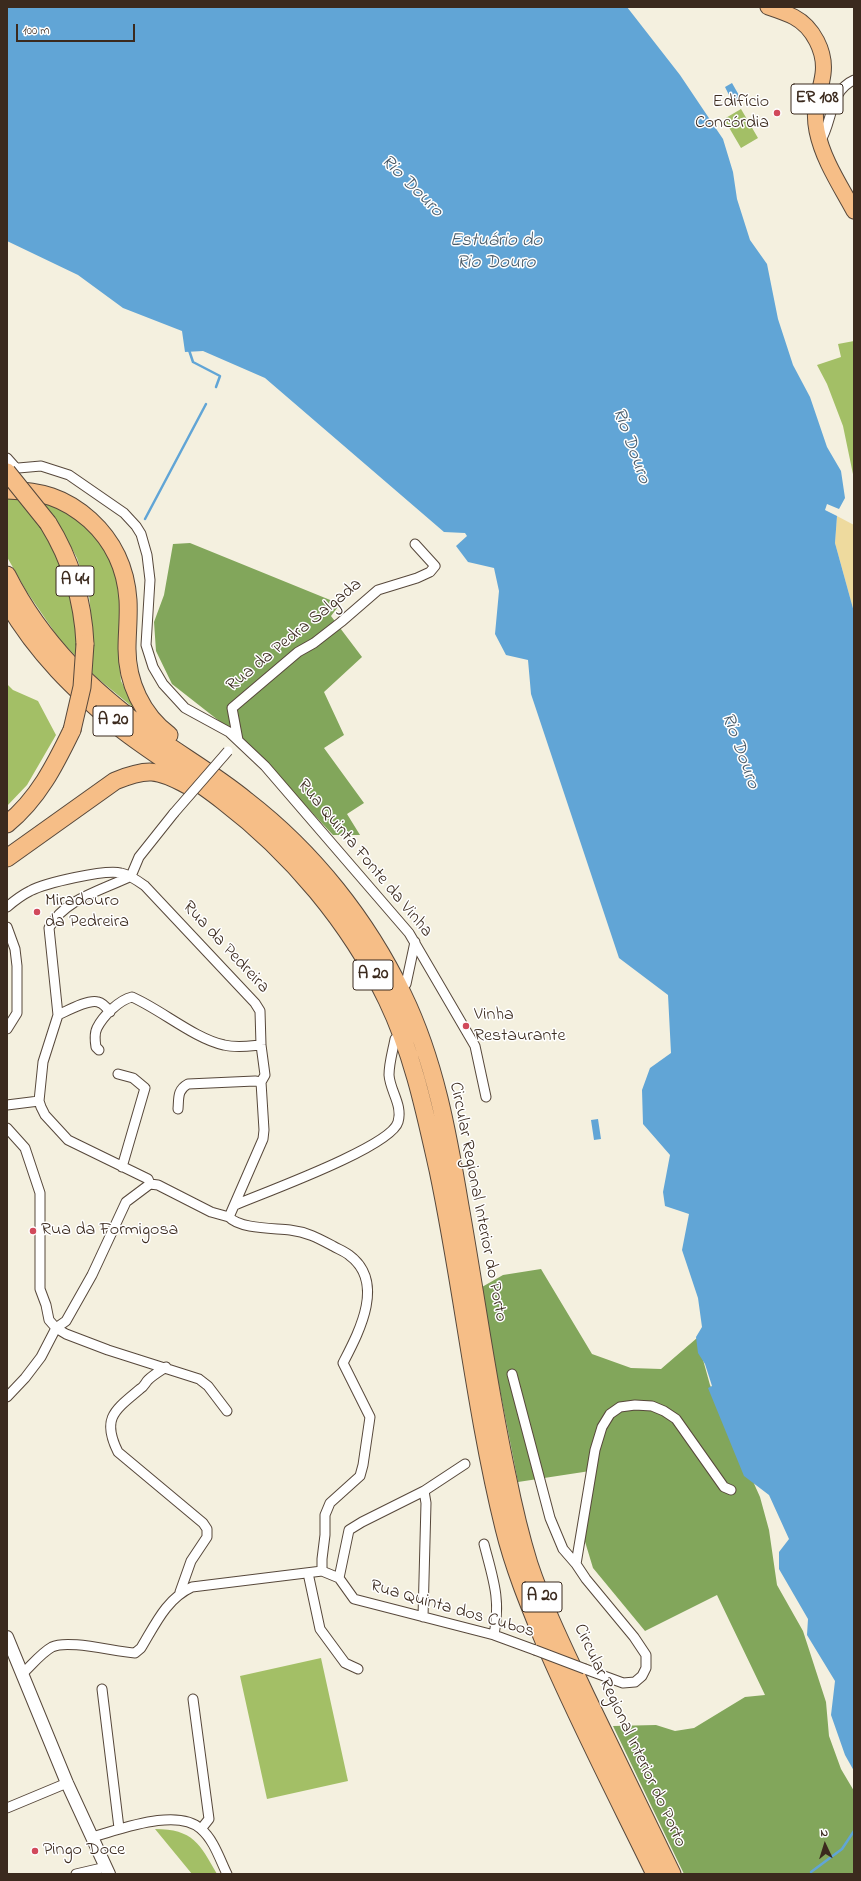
<!DOCTYPE html>
<html>
<head>
<meta charset="utf-8">
<style>
  body { margin:0 }
  #map { position:relative; width:861px; height:1881px; overflow:hidden; background:#f4f0df; font-family:"Indie Flower",sans-serif }
  canvas { display:block }
  .frame { position:absolute; inset:0; border:8px solid #3b2a1e; pointer-events:none }
  .north { position:absolute; left:805px; top:1825px; width:40px; height:40px; -webkit-text-stroke:3px #fff; paint-order:stroke; rotate:356deg; font-size:11px; font-weight:700; line-height:16px; text-align:center; color:#3b2a1e }
  .north::after { content:''; display:block; margin:auto; width:14px; height:18px; background:#3b2a1e; clip-path:polygon(50% 0,100% 100%,50% 72%,0 100%) }
  .scale { position:absolute; left:16px; top:24px; width:119px; height:18px; box-sizing:border-box; border:2px solid #3b2a1e; border-top:0; padding-left:5px; font-size:12px; line-height:14px; white-space:nowrap; color:#3b2a1e; -webkit-text-stroke:3px #fff; paint-order:stroke }
</style>
</head>
<body>
<div id="map">
<canvas width="861" height="1881"></canvas>
<div class="frame"></div>
<div class="north">N</div>
<div class="scale">100 m</div>
</div>
<script>
const g = document.querySelector('canvas').getContext('2d');
g.lineJoin = 'round';
function fill(path, color) {
  g.fillStyle = color;
  g.fill(path, 'evenodd');
}
function stroke(path, color, width, dash) {
  g.strokeStyle = color;
  g.lineWidth = width;
  g.lineCap = dash ? 'butt' : 'round';
  g.setLineDash(dash || []);
  g.stroke(path);
}
function label(font, color, halo, rows, align = 'center') {
  g.font = font + ' "Indie Flower",sans-serif';
  g.lineWidth = 3;
  g.setLineDash([]);
  g.textBaseline = 'middle';
  g.strokeStyle = halo;
  g.fillStyle = color;
  for (const [text, x, y, turn = 0] of rows) {
    g.save();
    g.translate(x, y);
    g.rotate((+turn || 0) * Math.PI / 180);
    g.textAlign = isNaN(turn) ? turn : align;
    if (halo) g.strokeText(text, 0, 0);
    g.fillText(text, 0, 0);
    g.restore();
  }
}
fill(new Path2D(`
  M741 109 758 138 741 148 724 119Z
  M854 341V479L843 426 827 384 817 365 841 357 838 344Z
  M7 495 45 499 92 529 114 568 120 590 121 611 118 651 121 681 136 710 96 677 60 640 27 592 7 557ZM56 519 77 558 89 595 94 646 77 632 76 612 59 555 42 527Z
  M7 684 13 690 38 701 56 735 27 785 7 806Z
  M321 1658 348 1781 267 1799 240 1676Z
  M155 1829C193 1829 200 1844 217 1874H192Z`), '#a3bf66');
fill(new Path2D(`
  M190 543 340 604 331 616 362 657 324 692 344 735 324 748 364 803 347 814 360 835H333L246 742 172 684 156 651 154 622 164 595 173 544Z
  M541 1269 592 1354 631 1368 661 1369 697 1338 710 1385 760 1497 769 1530 777 1585 803 1631 826 1702 829 1736 841 1769 854 1791V1874H684L613 1726 656 1725 675 1731 694 1728 745 1697 765 1695 717 1595 645 1631 593 1568 583 1535 590 1471 518 1482 498 1380 482 1287 503 1275Z`), '#82a65b');
fill(new Path2D(`
  M837 516 854 525V612L835 543Z`), '#eeda9e');
fill(new Path2D(`
  M7 7H627L680 75 723 139 733 172 737 199 750 240 767 264 778 319 793 365 810 397 827 447 841 471 845 498 839 509 827 504 825 510 837 516 835 543 854 612V1771L845 1755 831 1715 835 1681 807 1635 808 1619 779 1569V1552L789 1539 769 1495 744 1476 708 1388 712 1386 705 1364 698 1353 696 1337 702 1327 698 1298 682 1250 689 1214 665 1206 663 1192 670 1155 643 1124 642 1090 650 1068 671 1053 668 995 619 958 531 694 528 660 506 655 495 634 499 591 494 568 468 562 456 546 467 536 465 533 444 532 265 378 203 351 185 352 182 331 123 308 78 275 7 241Z
  M732 83 740 97 732 101 725 87Z
  M598 1119 601 1139 594 1140 591 1120Z`), '#61a5d6');
stroke(new Path2D(`
  M189 350 193 362 220 376 216 387
  M145 519 206 404
  M811 1872 842 1849 854 1831`), '#61a5d6', 2.5);
const minor = new Path2D(`
  M820 142C833 122 829 91 854 80
  M7 458 15 467
  M7 469 41 466 69 475 124 513 136 526 141 534 147 555 150 580 146 645 153 667 163 684 185 708 229 732 265 766 409 933 475 1046 486 1097
  M238 740 232 708 298 652 314 643 341 622 378 590 417 578 430 572 435 566 415 544
  M131 876C103 890 64 899 49 928L58 1015 43 1062 39 1101 41 1107 45 1115 68 1140 148 1179 150 1184
  M131 876 139 857 174 813
  M7 907C14 901 22 895 30 891 45 883 105 869 121 873 130 875 138 881 145 886L255 1003 260 1011 261 1045 265 1075 261 1082 264 1130 263 1139 229 1217
  M7 927 15 949 17 966V1013L7 1029
  M406 984 415 942
  M58 1015C67 1011 88 999 98 1002 103 1003 107 1008 110 1012
  M99 1050 96 1047C95 1041 94 1034 97 1028 103 1016 119 1000 132 997 160 1009 195 1039 224 1045 237 1048 249 1046 261 1045
  M118 1074 133 1078 145 1088 122 1167
  M7 1105 39 1101
  M178 1109C179 1098 177 1090 188 1084L255 1081 261 1082
  M7 1128 25 1148 40 1193V1289L46 1305 49 1320 56 1328 66 1334 108 1350 199 1379 208 1386 227 1411
  M150 1184 158 1185 211 1212 229 1217
  M235 1205C263 1193 391 1147 398 1122 403 1105 390 1091 389 1075 389 1063 393 1050 395 1039
  M229 1217C240 1229 274 1228 290 1230 307 1232 318 1238 333 1246 338 1249 344 1251 349 1255 386 1282 359 1332 343 1363L370 1417 363 1465 360 1476 330 1503 325 1515V1535L322 1559V1571
  M166 1367C160 1371 153 1375 148 1380 145 1383 144 1387 140 1389 115 1410 101 1418 118 1452L203 1523 207 1529V1537L191 1561 180 1592
  M512 1374 550 1518 563 1549 576 1564 586 1579 634 1637 646 1655V1668L642 1676 635 1682 623 1683 585 1669
  M7 1397 25 1378 41 1357 56 1328 66 1321 92 1275 126 1202 150 1184
  M484 1544C493 1579 501 1599 494 1635
  M576 1564 595 1450 602 1427 610 1414 620 1407 635 1405 652 1406 664 1411 676 1419 724 1487 731 1490
  M308 1573 320 1629 345 1663 358 1669
  M339 1578 349 1530 362 1522 424 1491 465 1464
  M423 1617 426 1503 424 1491
  M22 1674C31 1666 41 1653 52 1647 68 1639 115 1652 135 1653L141 1648C155 1625 166 1599 192 1587L322 1571 339 1578 354 1599 494 1635 535 1650
  M102 1689 119 1828
  M193 1699 209 1819 201 1829
  M7 1808 67 1783
  M92 1837C119 1830 177 1807 201 1829 214 1840 220 1860 227 1874
  M76 1874 106 1867`);
const tertiary = new Path2D(`
  M7 1637 67 1783 109 1874`);
const primary = new Path2D(`
  M768 7C777 10 786 13 794 17 813 27 826 52 823 74 820 96 812 106 817 131 823 160 840 185 854 211`);
const motorway = new Path2D(`
  M7 490C41 491 64 497 90 520 113 541 126 569 128 600 129 616 127 633 127 649 127 682 142 715 169 735
  M48 523C71 560 83 600 85 644
  M7 575C42 644 92 691 154 736 185 758 218 777 247 801 313 852 367 920 403 995 435 1061 448 1134 460 1206 476 1296 488 1387 507 1475 513 1505 520 1535 529 1564 544 1609 566 1653 586 1696 615 1755 643 1815 672 1874
  M7 602C37 654 75 690 120 728 153 754 190 775 223 801 291 853 350 923 387 1000 413 1054 425 1112 438 1170 463 1289 475 1410 504 1528 514 1569 530 1607 546 1646 579 1723 618 1798 655 1874
  M7 824C38 799 55 765 72 730
  M7 858 115 781C147 768 157 769 187 785`);
stroke(minor, '#57483b', 11);
stroke(tertiary, '#57483b', 14);
stroke(primary, '#57483b', 17);
stroke(motorway, '#57483b', 19);
stroke(minor, '#fff', 9);
stroke(tertiary, '#fff', 12);
stroke(primary, '#f6be87', 15);
stroke(motorway, '#f6be87', 17);
const minorBridge = new Path2D(`
  M174 813 228 751
  M535 1650 585 1669`);
const motorwayBridge = new Path2D(`
  M7 472 48 523
  M72 730 82 687 85 644`);
stroke(minorBridge, '#57483b', 11, []);
stroke(motorwayBridge, '#57483b', 19, []);
stroke(minorBridge, '#fff', 9);
stroke(motorwayBridge, '#f6be87', 17);
for (const [x, y, r, color] of [
  [777,113,4,"#d1495b"],
  [37,912,4,"#d1495b"],
  [466,1026,4,"#d1495b"],
  [33,1231,4,"#d1495b"],
  [35,1851,4,"#d1495b"]
]) {
  const dot = new Path2D();
  dot.arc(x, y, r, 0, 2 * Math.PI);
  g.fillStyle = color;
  g.fill(dot);
  stroke(dot, '#fff', 1.5);
}
for (const [x, y, w] of [
  [817,99,52],
  [75,581,38],
  [113,721,40],
  [373,975,40],
  [542,1597,40]
]) {
  const box = new Path2D();
  box.roundRect(x - w / 2, y - 15, w, 30, 3);
  g.fillStyle = '#fff';
  g.fill(box);
  stroke(box, '#3b2a1e', 1);
}
label('bold 17px', '#3b2a1e', null, [
  ["ER 108",817,99],
  ["A 44",75,581],
  ["A 20",113,721],
  ["A 20",373,975],
  ["A 20",542,1597]
]);
label('18px', '#3b2a1e', '#fff', [
  ["Edifício",769,103,"right"],
  ["Concórdia",769,124,"right"],
  ["Miradouro",45,902],
  ["da Pedreira",45,923],
  ["Vinha",474,1016],
  ["Restaurante",474,1037],
  ["Rua da Formigosa",41,1231],
  ["Pingo Doce",43,1851]
], 'left');
label('18px', '#3b2a1e', '#fff', [
  ["Rua da Pedra Salgada",295,636,-39],
  ["Rua Quinta Fonte da Vinha",364,859,50],
  ["Rua da Pedreira",225,948,47],
  ["Circular Regional Interior do Porto",477,1202,79],
  ["Rua Quinta dos Cubos",452,1610,16],
  ["Circular Regional Interior do Porto",629,1736,65]
]);
label('italic 19px', '#4a5b68', '#fff', [
  ["Rio Douro",411,187,45],
  ["Estuário do",496,242],
  ["Rio Douro",496,264],
  ["Rio Douro",630,446,70],
  ["Rio Douro",739,751,70]
]);
</script>
</body>
</html>
